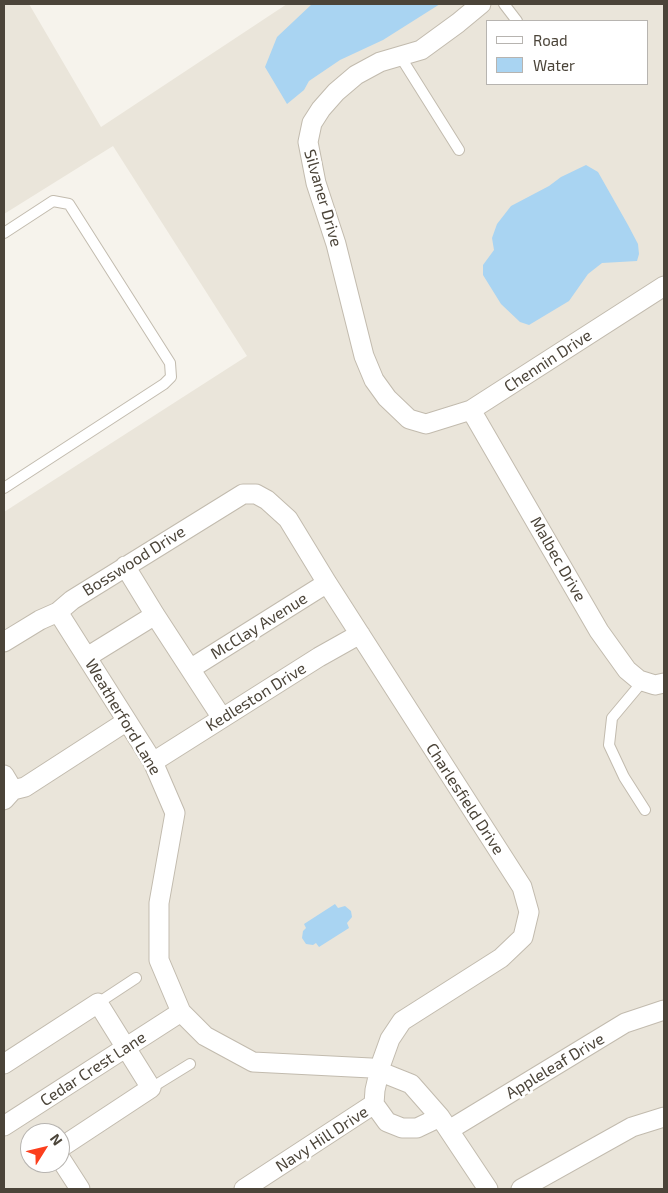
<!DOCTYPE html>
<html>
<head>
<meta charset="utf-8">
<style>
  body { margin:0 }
  #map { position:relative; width:668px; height:1193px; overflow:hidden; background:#f6f3ec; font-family:"Exo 2",sans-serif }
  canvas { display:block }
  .frame { position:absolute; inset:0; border:5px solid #4b4439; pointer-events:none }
  .legend { position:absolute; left:486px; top:20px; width:162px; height:65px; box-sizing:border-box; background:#fff; border:1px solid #b7b4b0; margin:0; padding:6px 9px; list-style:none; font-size:15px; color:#4b4439 }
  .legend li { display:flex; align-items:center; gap:10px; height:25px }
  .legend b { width:25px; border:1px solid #b7b4b0 }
  .north { position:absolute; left:20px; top:1123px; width:50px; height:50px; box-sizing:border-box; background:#fff; border:1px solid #b7b4b0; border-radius:50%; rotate:54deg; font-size:14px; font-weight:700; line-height:20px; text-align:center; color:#4b4439 }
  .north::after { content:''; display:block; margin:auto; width:18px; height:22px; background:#fc3f1d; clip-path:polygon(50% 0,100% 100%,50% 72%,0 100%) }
</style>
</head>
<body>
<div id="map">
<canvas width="668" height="1193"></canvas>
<div class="frame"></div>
<ul class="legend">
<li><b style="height:6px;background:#fff"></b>Road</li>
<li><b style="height:14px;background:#a9d4f2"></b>Water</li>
</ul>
<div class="north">N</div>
</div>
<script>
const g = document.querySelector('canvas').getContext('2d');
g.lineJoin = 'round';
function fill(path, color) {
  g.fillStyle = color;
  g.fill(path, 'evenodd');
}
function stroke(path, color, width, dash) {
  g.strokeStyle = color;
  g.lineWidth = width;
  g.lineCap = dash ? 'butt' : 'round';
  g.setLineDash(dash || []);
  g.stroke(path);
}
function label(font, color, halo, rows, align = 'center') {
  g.font = font + ' "Exo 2",sans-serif';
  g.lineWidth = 5;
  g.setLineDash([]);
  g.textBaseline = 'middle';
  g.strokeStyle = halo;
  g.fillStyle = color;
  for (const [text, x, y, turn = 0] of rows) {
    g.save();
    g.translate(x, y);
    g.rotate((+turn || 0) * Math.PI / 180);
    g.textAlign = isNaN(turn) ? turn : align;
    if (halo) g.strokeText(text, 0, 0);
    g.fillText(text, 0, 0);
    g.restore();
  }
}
fill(new Path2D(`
  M4 4H29L101 127 287 4H664V1189H4V512L247 356 113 146 4 214ZM487 21H647V84H487ZM30 1133H60V1163H30Z`), '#eae5da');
fill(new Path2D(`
  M312 4H440L383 40 340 60 309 81 304 90 287 104 265 67 277 37Z
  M586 165 598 172 628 225 638 244 639 254 637 261 602 263 588 274 569 301 529 325 520 322 501 304 483 275V265L494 250 492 238 497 224 511 206 549 186 561 177Z
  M335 904 338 908 345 906 351 911 352 917 347 923 349 928 319 947 316 943 313 945 306 944 302 938 303 931 306 928 304 924Z`), '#a9d4f2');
const lane = new Path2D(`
  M504 4 517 21
  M400 56 459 150
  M4 233 53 201 69 204 170 363 171 377 164 384 4 488
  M643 681 612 718 609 745 624 777 645 810
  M98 1003 136 978
  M151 1088 190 1064`);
const street = new Path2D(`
  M481 4 458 23 421 50 380 62 356 75 336 92 321 109 312 123 308 142 316 183 336 244 364 356 374 380 387 398 409 419 426 424 471 410 664 286
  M471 410 599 631 627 670 639 680 655 685 664 683
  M125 566 155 615 222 718
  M58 612 153 762 175 813 159 903V960L181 1012 205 1036 253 1062 371 1068 411 1084 440 1117 488 1189
  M4 642 40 620 58 612 72 600 243 494H256L267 500 288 519 327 583 522 887 529 912 523 937 501 958 402 1021 390 1039 381 1064 375 1090 374 1104 387 1122 402 1128H417L440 1117
  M87 657 155 615
  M190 669 327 583
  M153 762 319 657 360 634
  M4 775 13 790
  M4 800 13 790 25 787 127 721
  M4 1064 98 1003 151 1088 60 1148
  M4 1126 181 1012
  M449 1130 625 1023 664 1010
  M60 1158 80 1189
  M244 1189 374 1104
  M521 1189 632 1127 664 1117`);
stroke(lane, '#c2bbae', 12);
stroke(street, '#c2bbae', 21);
stroke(lane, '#fff', 10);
stroke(street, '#fff', 19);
label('16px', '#4b4439', '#fff', [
  ["Silvaner Drive",323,198,74],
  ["Chennin Drive",548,361,-33],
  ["Malbec Drive",558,559,60],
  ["Bosswood Drive",134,561,-32],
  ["McClay Avenue",259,626,-32],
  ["Kedleston Drive",256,697,-32],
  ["Weatherford Lane",123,717,59],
  ["Charlesfield Drive",465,799,57],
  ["Appleleaf Drive",555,1066,-31],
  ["Cedar Crest Lane",93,1069,-33],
  ["Navy Hill Drive",322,1139,-33]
]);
</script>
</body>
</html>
